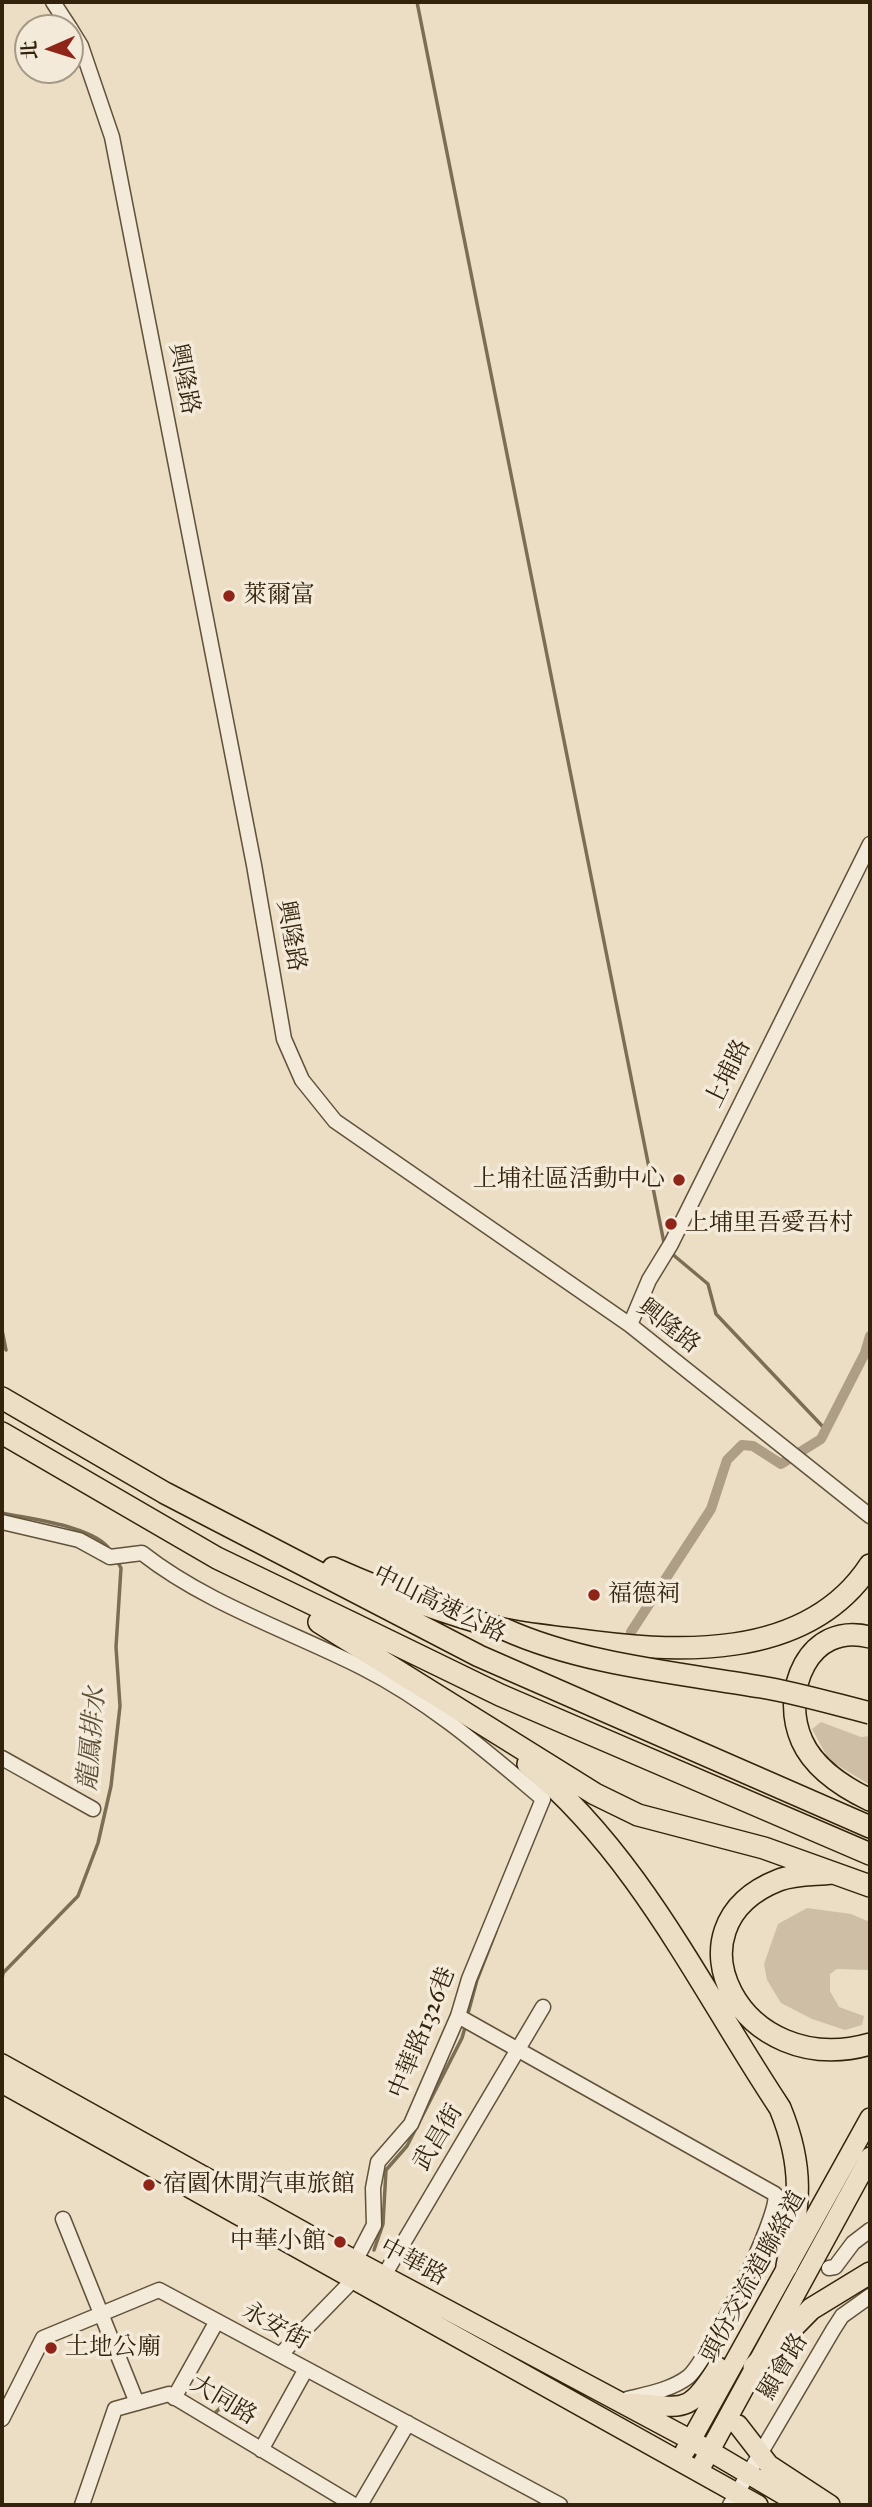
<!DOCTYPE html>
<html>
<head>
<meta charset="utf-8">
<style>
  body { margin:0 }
  #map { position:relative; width:872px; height:2507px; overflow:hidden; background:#ecdec4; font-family:"IM FELL Great Primer","Noto Serif TC",serif }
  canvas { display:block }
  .frame { position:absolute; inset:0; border:4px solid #33230c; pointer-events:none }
  .north { position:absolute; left:14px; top:14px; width:70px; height:70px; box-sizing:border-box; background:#f3ead9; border:2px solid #a69a87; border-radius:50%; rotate:267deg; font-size:19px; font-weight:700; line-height:28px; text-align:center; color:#33230c }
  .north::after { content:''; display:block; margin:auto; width:24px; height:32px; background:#8f2418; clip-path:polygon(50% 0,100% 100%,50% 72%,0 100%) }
</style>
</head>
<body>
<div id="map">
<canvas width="872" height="2507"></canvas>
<div class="frame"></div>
<div class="north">北</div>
</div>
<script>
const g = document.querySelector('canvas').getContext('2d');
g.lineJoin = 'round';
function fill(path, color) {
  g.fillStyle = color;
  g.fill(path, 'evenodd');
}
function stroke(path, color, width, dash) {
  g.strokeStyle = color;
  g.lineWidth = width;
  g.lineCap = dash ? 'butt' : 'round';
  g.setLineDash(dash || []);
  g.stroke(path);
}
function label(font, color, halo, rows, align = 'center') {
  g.font = font + ' "IM FELL Great Primer","Noto Serif TC",serif';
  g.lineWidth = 7;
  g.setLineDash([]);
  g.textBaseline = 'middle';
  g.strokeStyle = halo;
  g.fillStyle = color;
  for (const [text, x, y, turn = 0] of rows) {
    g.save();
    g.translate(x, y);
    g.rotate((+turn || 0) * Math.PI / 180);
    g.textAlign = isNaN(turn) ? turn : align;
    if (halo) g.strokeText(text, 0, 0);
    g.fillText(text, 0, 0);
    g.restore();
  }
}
fill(new Path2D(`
  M821 1722 861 1737 870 1736V1785L829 1760 812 1729Z
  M807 1908 851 1914 870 1922V1970L837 1969 830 1974V1991L839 2007 864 2016 862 2025 845 2030 812 2019 781 2003 767 1980 764 1964 778 1924Z`), '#cdbea5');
stroke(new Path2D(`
  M417 2 665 1248
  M671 1253 708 1284 716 1314 826 1430
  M2 1330 6 1350
  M2 1513C29 1519 95 1526 110 1550
  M2 1979 3 1973 78 1896 98 1843 111 1786 120 1706 116 1647 121 1568 116 1559
  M467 2017 477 1980 496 1931
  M374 2250 383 2224 386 2170 407 2146 462 2038 466 2024
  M216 2412 232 2397`), '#7c6d55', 3.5);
stroke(new Path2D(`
  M631 1632 711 1509 727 1460 742 1445 753 1446 781 1464 821 1439 865 1353 870 1336`), '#ad9e85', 10);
stroke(new Path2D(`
  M765 2238 796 2253`), '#c7b99f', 14, [14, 7]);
const minor = new Path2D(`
  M53 2 70 28
  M70 28 81 46 112 137 254 865 284 1039 302 1080 335 1121 630 1325 870 1516
  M630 1325 649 1280 671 1244 870 844
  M2 1522 79 1540 110 1557 142 1553C207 1604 290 1631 363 1668 430 1702 486 1751 543 1799L469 1979 458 2016 411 2124 378 2162 373 2188 374 2225 351 2269
  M2 1758 93 1809
  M458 2016 775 2194C781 2215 707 2362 688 2377 671 2390 647 2394 627 2399
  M63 2219 137 2403
  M829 2268 835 2267 853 2243 870 2230
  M379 2284 543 2007
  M280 2355 353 2280
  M174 2398 217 2321
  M2 2419 43 2338 159 2290 560 2505
  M261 2450 306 2369
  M82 2505 115 2409 169 2394 354 2505
  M360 2505 408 2423
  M730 2505 833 2330 842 2316 870 2296`);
const major = new Path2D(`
  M2 2064 356 2261 691 2440 801 2505
  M2 2083 758 2505
  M631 2403C683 2407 688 2416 718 2367
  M738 2425 769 2465 830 2505
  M685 2451 870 2118
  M703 2463 870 2157`);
const highway = new Path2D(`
  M2 1398 165 1493 479 1656 870 1827
  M2 1433 217 1558 354 1624 500 1695 870 1854
  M333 1568C387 1592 446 1614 503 1629 525 1634 549 1636 572 1639 672 1653 806 1663 870 1565
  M319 1622 595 1794 638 1815 764 1848 870 1886
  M870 1637C808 1621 780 1692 802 1741 814 1768 845 1788 870 1800
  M528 1764C639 1855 702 1991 780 2108 805 2169 799 2204 787 2266
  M832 1873C815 1875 795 1874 779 1880 661 1926 741 2081 870 2044
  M754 2367 811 2309 870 2273`);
stroke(minor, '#61523a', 17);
stroke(major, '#33230c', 22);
stroke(highway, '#33230c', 24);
stroke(minor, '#f3ead9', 14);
stroke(major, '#ecdec4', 19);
stroke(highway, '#ecdec4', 21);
const highwayBridge = new Path2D(`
  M504 1629C581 1664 678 1673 761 1687 797 1693 834 1704 870 1713`);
stroke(highwayBridge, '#33230c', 24, []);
stroke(highwayBridge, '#ecdec4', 21);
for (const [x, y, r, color] of [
  [229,596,7,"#8f2418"],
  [679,1180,7,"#8f2418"],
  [671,1224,7,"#8f2418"],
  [594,1595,7,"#8f2418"],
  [149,2185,7,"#8f2418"],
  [340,2242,7,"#8f2418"],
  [51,2348,7,"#8f2418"]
]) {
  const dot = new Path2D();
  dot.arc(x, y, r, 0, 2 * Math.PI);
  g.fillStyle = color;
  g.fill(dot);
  stroke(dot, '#f3ead9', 2.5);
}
label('24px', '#33230c', '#f3ead9', [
  ["興隆路",183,379,79],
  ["興隆路",290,936,80],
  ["上埔路",729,1074,-64],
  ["興隆路",668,1327,38],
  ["中山高速公路",439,1605,26],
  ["中華路1326巷",423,2033,-68],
  ["武昌街",439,2138,-59],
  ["中華路",413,2263,28],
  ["頭份交流道聯絡道",754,2277,-61],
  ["永安街",275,2327,28],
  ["顯會路",784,2367,-59],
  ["大同路",223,2401,31]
]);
label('24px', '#33230c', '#f3ead9', [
  ["萊爾富",243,596],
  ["上埔社區活動中心",665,1180,"right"],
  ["上埔里吾愛吾村",685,1224],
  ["福德祠",608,1595],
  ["宿園休閒汽車旅館",163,2185],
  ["中華小館",326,2242,"right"],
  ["土地公廟",65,2348]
], 'left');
label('italic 26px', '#5e4e36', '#f3ead9', [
  ["龍鳳排水",93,1739,-85]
]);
</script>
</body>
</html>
